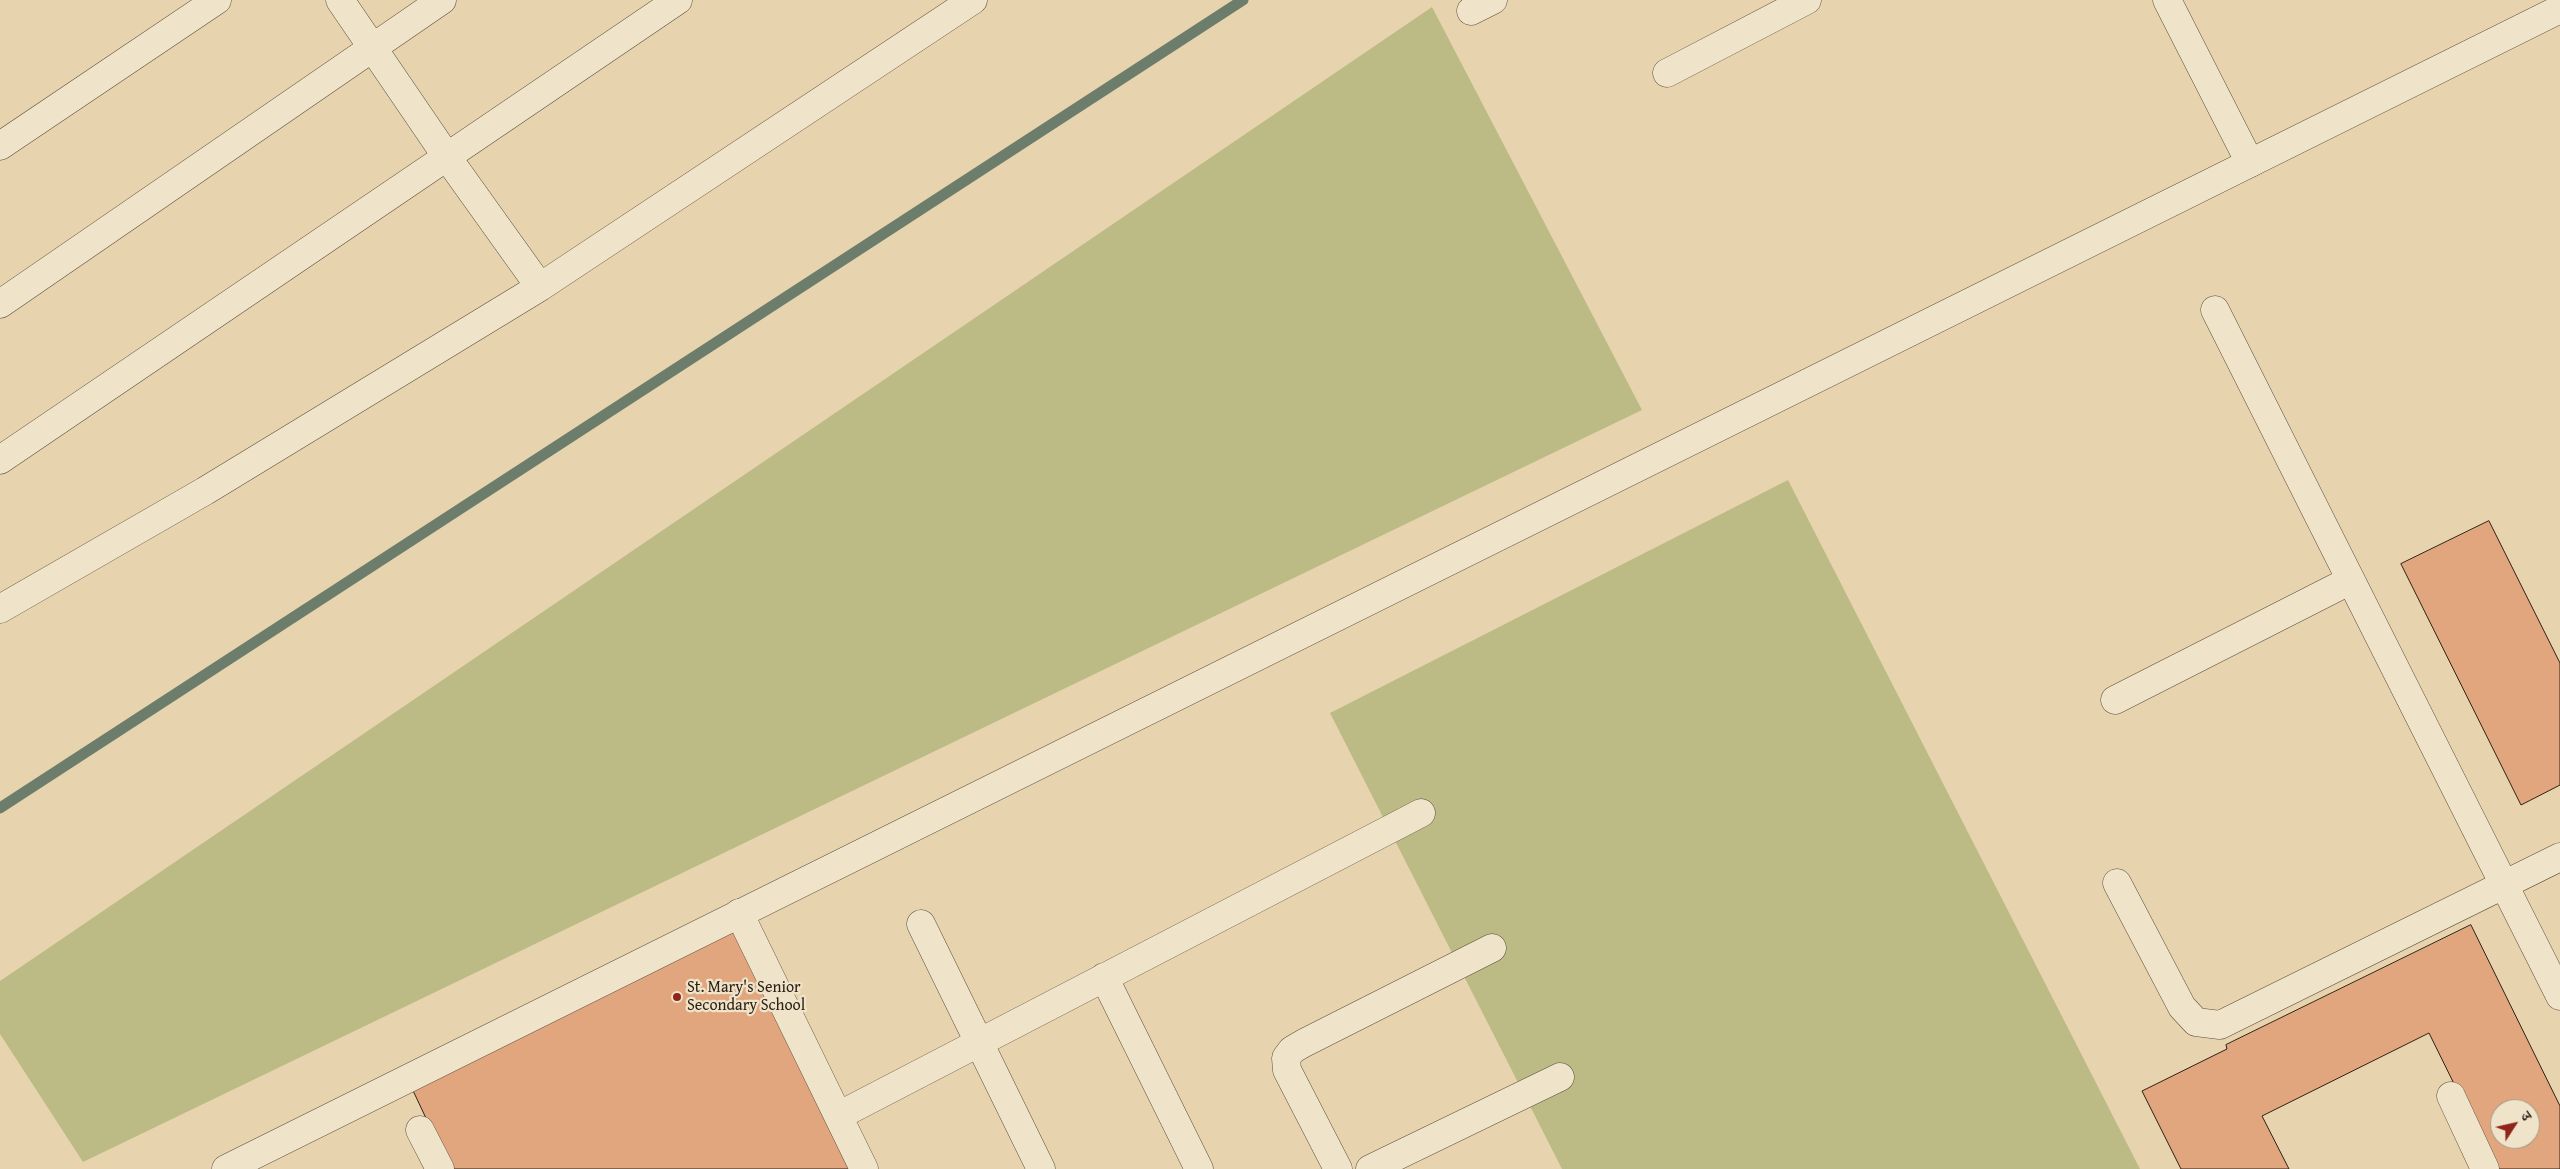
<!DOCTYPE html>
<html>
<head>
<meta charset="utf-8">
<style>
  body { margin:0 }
  #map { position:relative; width:2560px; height:1169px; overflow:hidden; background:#e7d4ae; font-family:"Gentium Book Plus","Noto Serif Devanagari",serif }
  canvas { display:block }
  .north { position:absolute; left:2490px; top:1099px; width:50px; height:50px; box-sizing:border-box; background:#efe3ca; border:1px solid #a19682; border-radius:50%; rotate:55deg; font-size:14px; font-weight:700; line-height:20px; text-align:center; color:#2d2216 }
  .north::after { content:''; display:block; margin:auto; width:18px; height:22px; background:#8f2418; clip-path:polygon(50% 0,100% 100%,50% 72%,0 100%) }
</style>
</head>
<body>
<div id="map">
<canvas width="2560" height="1169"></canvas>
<div class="north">उ</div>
</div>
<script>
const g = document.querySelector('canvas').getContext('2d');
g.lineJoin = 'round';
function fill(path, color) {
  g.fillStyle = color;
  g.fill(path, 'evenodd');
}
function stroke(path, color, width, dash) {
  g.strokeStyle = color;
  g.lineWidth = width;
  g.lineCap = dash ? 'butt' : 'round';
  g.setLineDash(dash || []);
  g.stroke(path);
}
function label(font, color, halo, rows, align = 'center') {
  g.font = font + ' "Gentium Book Plus",serif';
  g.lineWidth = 4.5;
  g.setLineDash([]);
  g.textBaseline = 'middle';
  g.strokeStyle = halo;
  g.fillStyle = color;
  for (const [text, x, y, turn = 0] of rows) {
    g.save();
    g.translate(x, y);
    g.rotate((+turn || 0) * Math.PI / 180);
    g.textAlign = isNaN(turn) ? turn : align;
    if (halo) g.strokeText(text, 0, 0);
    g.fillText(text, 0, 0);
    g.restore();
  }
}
fill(new Path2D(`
  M1432 7 1642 410 83 1162 0 1034V981Z
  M1788 480 2140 1169H1562L1330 713Z`), '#bcbb85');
stroke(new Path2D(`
  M0 808 1243 0`), '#6d7d6c', 11);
const building = new Path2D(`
  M2489 521 2560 663V785L2521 805 2401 564Z
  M739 913 864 1169H450L408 1080Z
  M2471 925 2560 1106V1169H2496L2429 1033 2262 1116 2289 1169H2181L2142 1091 2227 1049 2226 1045ZM2500 1109H2530V1139H2500Z`);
fill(building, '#e2a67f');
stroke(building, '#2d2216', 1);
const minor = new Path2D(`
  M340 0 447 157 540 287
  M2167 0 2250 163
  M1471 11 1493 0
  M1667 73 1807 0
  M0 146 217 0
  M0 304 442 0
  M2215 310 2560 996
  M0 460 678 0
  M0 609 205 491 540 287 973 0
  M2115 700 2351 580
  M2117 883 2182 1007 2196 1022 2220 1025 2560 857
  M739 913 864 1169
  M921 924 1041 1169
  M1104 977 1199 1169
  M2451 1096 2485 1169
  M838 1116 1421 813
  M420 1130 440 1169
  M1338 1169 1287 1070 1286 1058 1292 1050 1304 1043 1492 948
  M1370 1169 1560 1077`);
const tertiary = new Path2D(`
  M226 1169 2560 9`);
stroke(minor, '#5c4e3c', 29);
stroke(tertiary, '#5c4e3c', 29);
stroke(minor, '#efe3ca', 28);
stroke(tertiary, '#efe3ca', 28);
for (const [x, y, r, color] of [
  [677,997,5,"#8f2418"]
]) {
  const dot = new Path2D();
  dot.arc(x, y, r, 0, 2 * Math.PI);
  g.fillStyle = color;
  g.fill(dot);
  stroke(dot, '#efe3ca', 2);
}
label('16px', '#2d2216', '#efe3ca', [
  ["St. Mary's Senior",687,988],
  ["Secondary School",687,1006]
], 'left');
</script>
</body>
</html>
